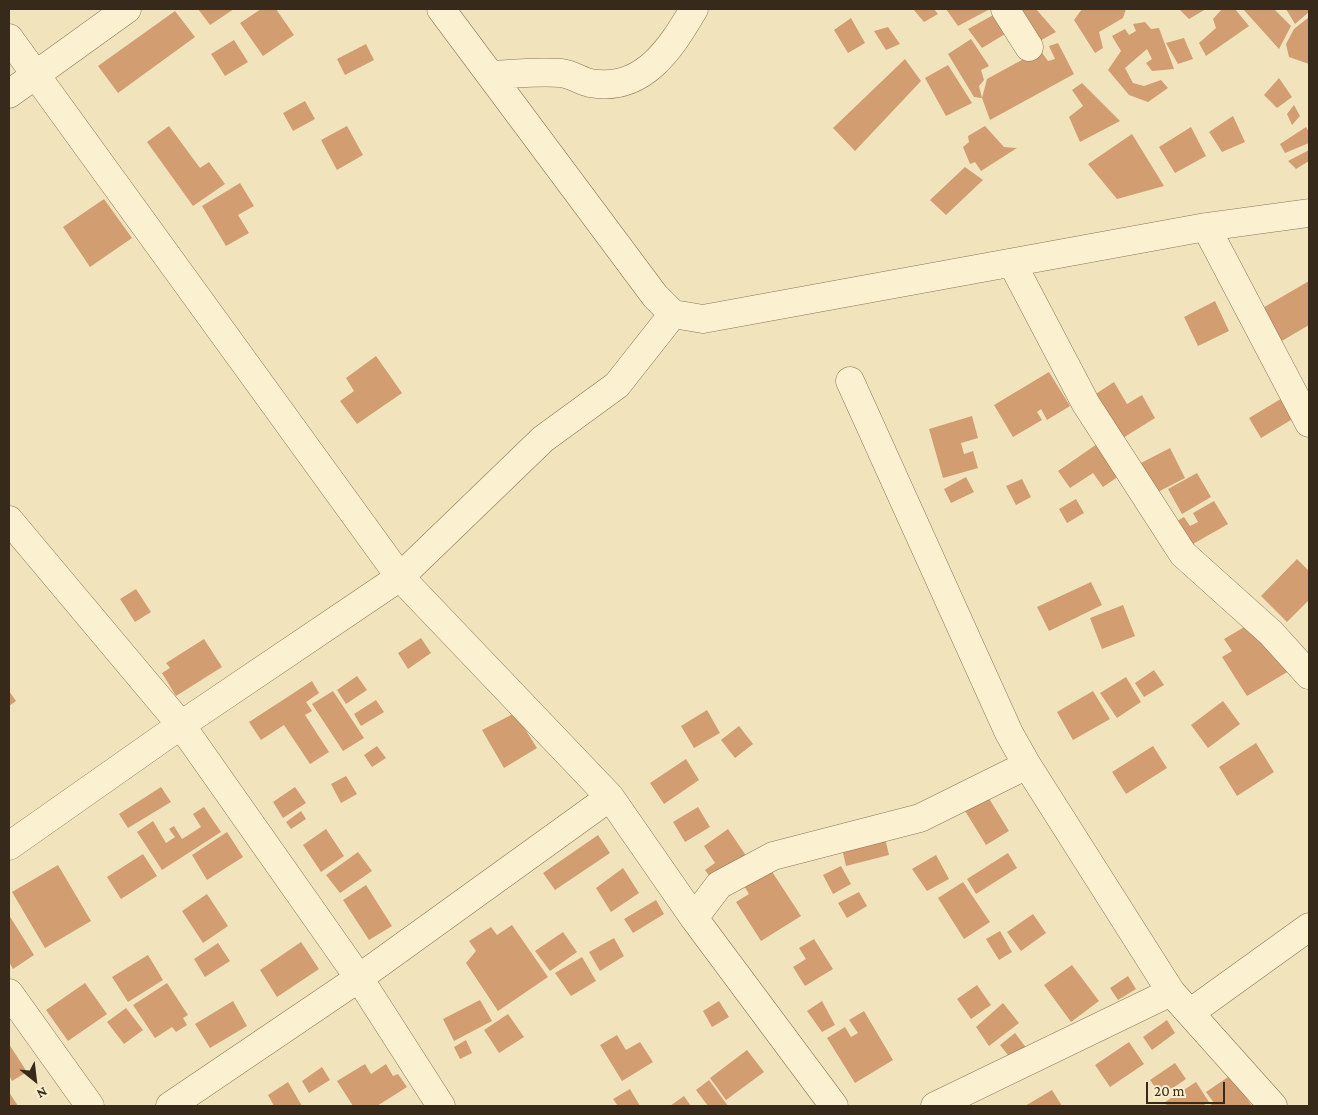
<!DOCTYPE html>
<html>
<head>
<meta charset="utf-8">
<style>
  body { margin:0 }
  #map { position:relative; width:1318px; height:1115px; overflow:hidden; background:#f1e4bd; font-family:"Crimson Pro",serif }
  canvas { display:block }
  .frame { position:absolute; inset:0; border:10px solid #382a1b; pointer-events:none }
  .north { position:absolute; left:10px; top:1055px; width:50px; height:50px; -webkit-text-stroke:4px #f8edcd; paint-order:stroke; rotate:151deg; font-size:14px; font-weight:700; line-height:20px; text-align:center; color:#382a1b }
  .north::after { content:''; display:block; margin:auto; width:18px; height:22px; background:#382a1b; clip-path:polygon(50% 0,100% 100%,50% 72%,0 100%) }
  .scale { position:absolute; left:1146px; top:1082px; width:79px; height:22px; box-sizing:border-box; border:2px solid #382a1b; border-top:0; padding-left:6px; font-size:15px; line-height:18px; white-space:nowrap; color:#382a1b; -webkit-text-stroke:4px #f8edcd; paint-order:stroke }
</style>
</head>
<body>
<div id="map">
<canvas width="1318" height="1115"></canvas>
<div class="frame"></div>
<div class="north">N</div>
<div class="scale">20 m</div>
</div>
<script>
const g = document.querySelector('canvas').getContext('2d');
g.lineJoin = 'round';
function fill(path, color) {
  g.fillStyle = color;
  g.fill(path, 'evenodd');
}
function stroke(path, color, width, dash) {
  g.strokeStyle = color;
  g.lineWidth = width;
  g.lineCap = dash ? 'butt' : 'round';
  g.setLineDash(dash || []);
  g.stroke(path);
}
fill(new Path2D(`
  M198 9H234L210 25Z
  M261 9H276L294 35 263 56 240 23Z
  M913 9H934L938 14 924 22Z
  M946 9H990L958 26Z
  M1011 9H1036L1056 32 1034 44Z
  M1082 9H1126L1123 18 1099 32 1103 48 1095 53 1074 20Z
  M1179 9H1206L1189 19Z
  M1222 9H1235L1249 26 1206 56 1199 43 1216 28 1213 19Z
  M1243 9H1274L1291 26 1279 49Z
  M1286 9H1309V12L1295 24Z
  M175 11 195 37 118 93 98 66Z
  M995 14 1005 34 982 48 968 29Z
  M1309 17V64L1289 57 1286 44 1294 29Z
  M851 18 865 43 848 53 834 30Z
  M1145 22 1151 29 1159 28 1174 69 1152 71 1146 63 1152 59 1147 49 1125 68 1133 83 1144 86 1161 80 1168 88 1148 102 1129 95 1108 70 1121 51 1112 36 1125 29 1129 35 1136 31 1133 24Z
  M888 27 900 44 886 50 874 31Z
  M1184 38 1193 59 1178 64 1166 43Z
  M971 39 989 66 981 70 984 80 979 86 982 98 974 97 948 54Z
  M234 40 248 62 225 76 211 54Z
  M1058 43 1074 74 990 120 982 98 987 79 1040 50 1048 61 1055 59 1049 46Z
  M366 44 374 60 345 75 337 59Z
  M905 59 921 81 855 151 833 128Z
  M948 65 972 103 946 116 925 78Z
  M1279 78 1292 97 1277 108 1264 95Z
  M1082 83 1120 121 1080 142 1069 117 1083 106 1072 90Z
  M305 101 315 119 293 131 283 113Z
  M1294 105 1300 116 1292 125 1287 114Z
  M1233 116 1245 142 1222 152 1209 132Z
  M169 126 200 168 209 162 225 184 193 206 147 142Z
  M347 126 363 155 337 170 321 140Z
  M985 126 1004 147 1017 148 981 171 975 162 970 164 963 147 969 142 968 136Z
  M1191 127 1206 156 1175 173 1159 147Z
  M1306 127 1309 132V143L1285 153 1280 144Z
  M1132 134 1164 186 1117 199 1088 164Z
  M1309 150V161L1296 169 1288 161Z
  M965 167 983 180 946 215 930 200Z
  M240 183 254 206 238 215 249 233 226 246 202 206Z
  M104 199 132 238 90 267 63 227Z
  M1309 281V325L1280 342 1261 309Z
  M1215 301 1229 331 1198 346 1184 317Z
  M376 356 402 393 357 424 340 401 354 391 346 378Z
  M1049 372 1070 406 1047 420 1041 409 1037 412 1042 420 1013 437 994 405Z
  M1114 382 1127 404 1142 395 1155 418 1118 441 1091 397Z
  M1289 394 1301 414 1261 438 1249 418Z
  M972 416 978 438 961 443 964 454 973 451 978 468 943 478 929 429Z
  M1100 442 1122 474 1103 487 1093 473 1070 488 1058 471Z
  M1170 448 1185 478 1154 494 1139 464Z
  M1197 473 1211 497 1182 514 1168 489Z
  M966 477 974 492 951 503 944 489Z
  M1022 479 1031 497 1016 505 1006 486Z
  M1076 499 1084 513 1067 523 1059 509Z
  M1214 501 1228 524 1186 548 1172 524 1184 517 1190 526 1198 522 1193 513Z
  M1297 559 1309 571V600L1287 622 1261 596Z
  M1091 582 1102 605 1049 631 1037 607Z
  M136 589 151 612 135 622 120 599Z
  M1123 605 1135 636 1102 649 1090 618Z
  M1253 622 1289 671 1247 696 1222 657 1232 651 1224 639Z
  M421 638 431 653 408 669 398 653Z
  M204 639 222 667 176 696 162 673 170 668 166 663Z
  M1154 670 1164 685 1144 697 1135 683Z
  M357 676 367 690 346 704 337 690Z
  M1126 677 1141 702 1117 718 1100 693Z
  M312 681 319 693 306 702 312 711 305 715 329 752 310 764 284 725 261 740 249 722Z
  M9 691 16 701 9 706Z
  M333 691 364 738 343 751 312 704Z
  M1093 691 1110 719 1073 740 1057 712Z
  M376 700 384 712 361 726 354 714Z
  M1223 701 1240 724 1208 748 1191 725Z
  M707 710 720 733 694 748 681 726Z
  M515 713 537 748 504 768 482 730Z
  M739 726 753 744 735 758 721 740Z
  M1256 743 1274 772 1237 796 1219 767Z
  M377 746 386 758 372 767 364 755Z
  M1153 746 1167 768 1126 794 1112 772Z
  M686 759 699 780 664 804 650 783Z
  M346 776 357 794 341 803 331 784Z
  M161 787 171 802 128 828 119 814Z
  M295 787 306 803 283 818 273 802Z
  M985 792 1009 831 986 845 962 806Z
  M204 807 221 832 162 870 137 832 153 821 166 843 175 837 169 829 174 826 182 839 201 827 193 814Z
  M698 807 710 827 685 842 673 822Z
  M301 811 306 819 291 829 286 822Z
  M326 829 344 856 321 872 303 845Z
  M728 829 749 860 715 884 705 870 715 863 704 846Z
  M227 832 243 857 207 880 192 855Z
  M884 834 889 855 846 866 841 844Z
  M598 835 610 853 555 890 543 873Z
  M358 852 372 871 340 893 326 875Z
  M1008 853 1017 868 976 894 967 879Z
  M143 854 157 876 121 899 107 877Z
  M936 855 949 879 927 891 912 869Z
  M767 864 801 916 761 941 736 902 749 894 741 881Z
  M58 865 91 921 45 948 12 892Z
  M841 866 851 884 833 894 823 875Z
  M623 868 639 893 611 912 596 888Z
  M963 882 990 922 964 939 938 898Z
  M366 885 392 926 369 940 343 900Z
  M859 892 867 906 847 918 838 903Z
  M207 894 228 926 203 943 182 911Z
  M656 900 664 914 633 933 624 919Z
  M1033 914 1046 933 1021 951 1007 932Z
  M9 915 34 955 13 969 9 962Z
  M512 925 548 977 498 1011 466 963 476 951 469 941 491 927 497 935Z
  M1000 931 1012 952 999 960 986 939Z
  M563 932 577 952 550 971 535 951Z
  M614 938 624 956 600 971 589 952Z
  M814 939 833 969 805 986 793 967 806 959 799 948Z
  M301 942 319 969 277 997 260 970Z
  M218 943 230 961 205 977 194 959Z
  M148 955 163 980 128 1002 112 977Z
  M582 957 596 981 571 996 555 973Z
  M1072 965 1099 1001 1071 1022 1044 985Z
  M1128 976 1136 989 1118 1000 1110 988Z
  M85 983 107 1014 68 1041 46 1010Z
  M167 983 188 1015 183 1018 187 1025 176 1032 172 1027 155 1038 133 1005Z
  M977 985 991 1005 971 1019 957 999Z
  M480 1000 492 1021 454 1041 443 1019Z
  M233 1001 247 1026 210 1048 195 1024Z
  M719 1001 729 1017 712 1027 703 1011Z
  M822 1001 835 1025 822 1032 807 1011Z
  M1003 1003 1019 1023 989 1046 976 1027Z
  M126 1008 143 1030 124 1044 107 1022Z
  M864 1011 893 1060 855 1083 827 1038 845 1027 851 1037 858 1033 849 1020Z
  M508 1014 524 1037 499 1053 484 1030Z
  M1167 1020 1175 1033 1152 1050 1143 1037Z
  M1015 1033 1030 1053 1015 1064 1000 1045Z
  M617 1035 626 1050 640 1042 653 1062 622 1081 600 1045Z
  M466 1040 472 1053 460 1059 454 1047Z
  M1129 1042 1144 1064 1110 1087 1095 1065Z
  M9 1044 27 1072 12 1081 9 1075Z
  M747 1050 764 1072 726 1100 710 1078Z
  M1175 1063 1186 1079 1161 1096 1150 1080Z
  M365 1064 371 1074 386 1064 393 1076 398 1074 407 1087 377 1106H353L337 1081Z
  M322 1067 330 1080 309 1093 302 1081Z
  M1231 1075 1252 1106H1209L1214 1103 1206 1092Z
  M709 1080 728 1106H708L696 1090Z
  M288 1082 302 1106H274L268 1095Z
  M1196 1082 1209 1102 1202 1106H1167L1165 1102Z
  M630 1089 640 1106H618L613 1099Z
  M1052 1090 1062 1106H1025Z
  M9 1092 18 1106H9Z
  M684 1096 691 1106H670Z`), '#d29d70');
const minor = new Path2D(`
  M441 9 655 296 673 314 703 319 1206 227 1309 213
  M1005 9 1029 47
  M9 38 400 577 610 797 694 918 834 1106
  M492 75C515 74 539 71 561 73 571 74 581 81 590 83 643 93 671 48 694 9
  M9 94 127 9
  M1206 227 1309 423
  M1012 263 1086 404 1183 554 1271 633 1309 675
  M850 381 1009 733 1027 765 1171 992 1273 1106
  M9 520 181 725 359 978 441 1106
  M9 846 181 725 400 577 543 439 617 385 673 314
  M694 918 719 885 773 856 920 818 1027 765
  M9 993 90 1106
  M1191 1012 1309 927
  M170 1106 359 978 610 797
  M935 1106 1171 992`);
stroke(minor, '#8a7455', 29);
stroke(minor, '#fbf0d0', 28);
</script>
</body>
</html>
